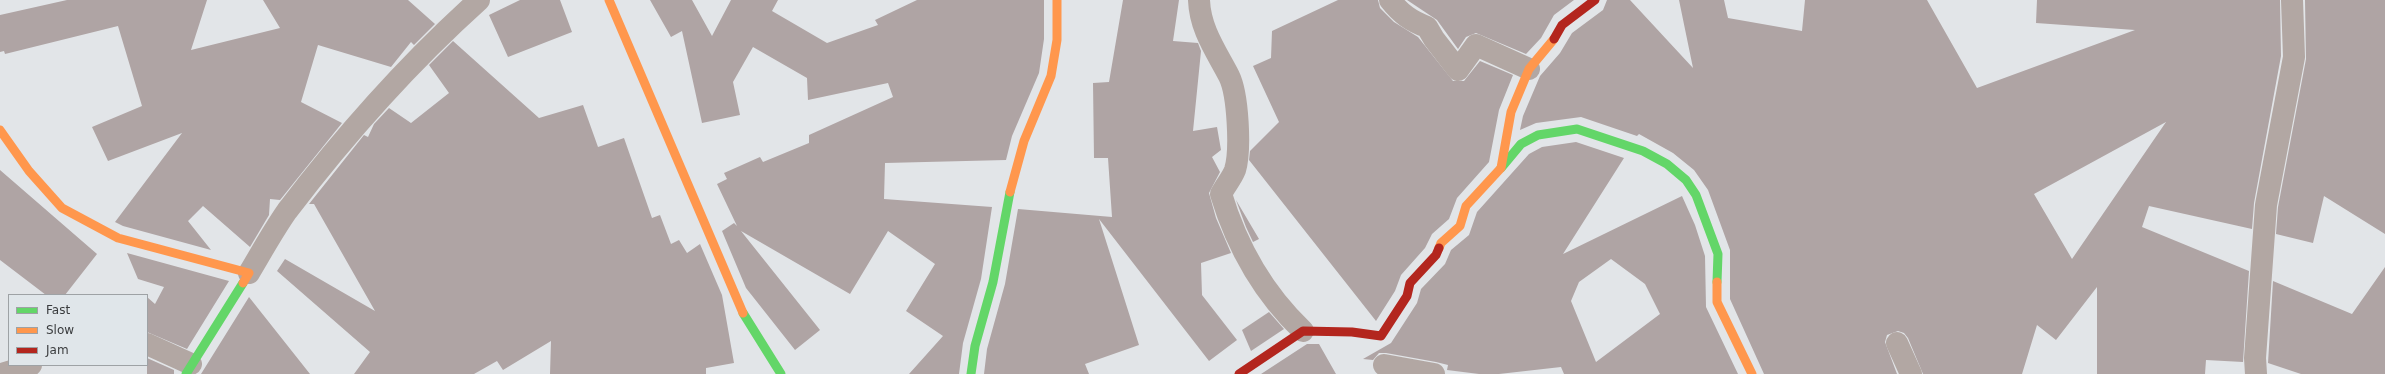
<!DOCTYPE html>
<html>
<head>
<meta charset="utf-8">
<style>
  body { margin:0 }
  #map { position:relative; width:2385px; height:374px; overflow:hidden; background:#e2e5e8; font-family:"DejaVu Sans",sans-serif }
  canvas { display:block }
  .legend { position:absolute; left:8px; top:294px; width:140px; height:72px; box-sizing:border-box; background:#e0e6ea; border:1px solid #9ea2a5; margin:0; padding:5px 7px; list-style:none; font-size:12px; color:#3a3c3e }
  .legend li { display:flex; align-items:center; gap:8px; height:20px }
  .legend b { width:20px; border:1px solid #9ea2a5 }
</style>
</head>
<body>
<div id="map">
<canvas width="2385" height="374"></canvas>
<ul class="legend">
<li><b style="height:5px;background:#63d668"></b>Fast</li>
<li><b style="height:5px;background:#ff974d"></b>Slow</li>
<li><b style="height:5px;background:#b3261e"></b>Jam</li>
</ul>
</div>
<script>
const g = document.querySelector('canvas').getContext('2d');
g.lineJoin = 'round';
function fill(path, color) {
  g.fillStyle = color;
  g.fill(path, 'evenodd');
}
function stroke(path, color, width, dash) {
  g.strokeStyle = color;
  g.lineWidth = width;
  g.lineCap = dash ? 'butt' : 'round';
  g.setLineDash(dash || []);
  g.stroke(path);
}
fill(new Path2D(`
  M67 0H207L191 50 280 28 263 0H408L435 24 414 45 411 42 391 67 318 45 301 102 342 123 280 200 270 199 269 215 250 247 203 206 188 221 211 250 123 226 115 222 182 133 108 161 92 127 142 106 118 26 5 54 4 51 0 52V15Z
  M520 0H560L572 32 508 57 489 15Z
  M650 0H692L712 36 731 0H778L772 11 827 43 878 25 875 20 917 0H1044V39L1039 73 1012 136 1006 160 885 163 884 199 992 207 981 279 963 343 959 374H909L943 336 906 311 935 264 888 231 850 294 741 231 820 330 795 350 746 288 722 231 734 223 737 226 717 184 727 179 724 173 760 157 763 162 809 143V135L893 97 888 83 808 100 807 78 753 47 733 82 740 115 702 123 682 31 671 37Z
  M1123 0H1179L1173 41 1198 43 1201 51 1193 131 1217 127 1221 150 1212 157 1220 172 1209 193 1216 218 1231 253 1201 263 1202 295 1237 340 1209 361 1099 219 1139 345 1085 364 1089 374H984L987 349 1005 284 1018 209 1112 217 1108 158H1094L1093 83 1109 82Z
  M1338 0H1378L1380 8 1394 22 1418 37 1453 81H1464L1480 61 1513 75 1499 110 1489 162 1457 198 1449 219 1432 234 1425 248 1401 275 1395 291 1376 321 1249 160 1250 151 1279 122 1253 66 1271 58 1272 31Z
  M1407 0H1574L1554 15 1541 38 1526 54 1476 33 1466 37 1458 49 1437 20Z
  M1607 0H1630L1693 68 1679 0H1724L1728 18 1802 31 1805 0H1927L1977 88 2135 30 2036 23 2037 0H2280L2281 56 2254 203 2252 229 2149 206 2142 227 2249 271 2243 362 2206 360 2205 374H2097V287L2056 340 2037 325 2022 374H1923L1908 338 1904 333 1898 331 1887 335 1885 342 1897 374H1764L1730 299V250L1708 190 1694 170 1673 153 1639 134 1637 136 1581 117 1536 123 1520 130 1523 116 1540 76 1560 53 1572 33 1603 10ZM2166 122 2072 259 2034 194Z
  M2305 0H2385V234L2324 196 2313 243 2276 234 2278 207 2306 59Z
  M453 41 539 118 583 105 598 147 624 138 652 218 660 215 671 244 679 240 687 253 700 244 722 295 734 363 706 368V374H550L551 341 503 370 497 361 474 374H354L370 352 277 271 285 259 375 311 314 204H309L364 135 368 137 374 124 389 108 411 123 449 93 429 65Z
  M1576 142 1624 158 1563 254 1682 196 1695 225 1705 256 1706 307 1738 374H1564L1561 367 1499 374H1479L1447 370 1448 365 1436 362 1386 353H1379L1373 360 1363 359 1391 343 1417 303 1421 289 1445 264 1451 250 1469 235 1477 212 1529 154 1542 147ZM1611 259 1645 284 1660 314 1596 362 1571 301 1579 282Z
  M0 170 97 254 65 295H46L0 260Z
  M1236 200 1259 239 1253 242 1246 227Z
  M127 253 229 281 187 349 147 332V297L155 304 164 287 138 279Z
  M2385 267V374H2301L2268 363 2273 281 2352 314Z
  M249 297 310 374H201Z
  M1269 312 1284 329 1251 351 1242 330Z
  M1307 344H1319L1336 374H1261Z
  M147 358 174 370V374H147Z`), '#afa4a4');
stroke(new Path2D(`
  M1199 0C1200 29 1216 51 1229 76 1238 94 1241 150 1235 170 1232 178 1225 186 1221 194 1237 247 1263 293 1303 331
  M1390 0C1401 14 1411 21 1427 27L1434 39 1458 70 1476 45 1529 69
  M249 273C261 253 273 231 287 211 344 136 409 63 479 0
  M1897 343 1911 374
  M147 344 191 364
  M1384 365 1434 374
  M2 374 31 365
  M2256 374 2255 358 2266 205 2294 57 2292 0`), '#b2a7a3', 22);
stroke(new Path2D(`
  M1501 168 1521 144 1538 135 1577 129 1643 151 1667 164 1686 180 1696 195 1718 254 1717 282
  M743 313 781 374
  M186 374 243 283
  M971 374 975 346 993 282 1010 192`), '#63d668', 9);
stroke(new Path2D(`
  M609 0 743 313
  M0 130 29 171 62 208 118 238 249 273 243 283
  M1010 192 1024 141 1051 76 1057 40V0
  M1439 248 1441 243 1460 226 1466 206 1501 168 1511 112 1529 69 1554 39
  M1717 282V302L1752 374`), '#ff974d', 9);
stroke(new Path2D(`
  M1554 39 1562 25 1595 0
  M1239 374 1303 331 1352 332 1381 336 1407 296 1410 283 1436 255 1439 248`), '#b3261e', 9);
</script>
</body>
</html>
